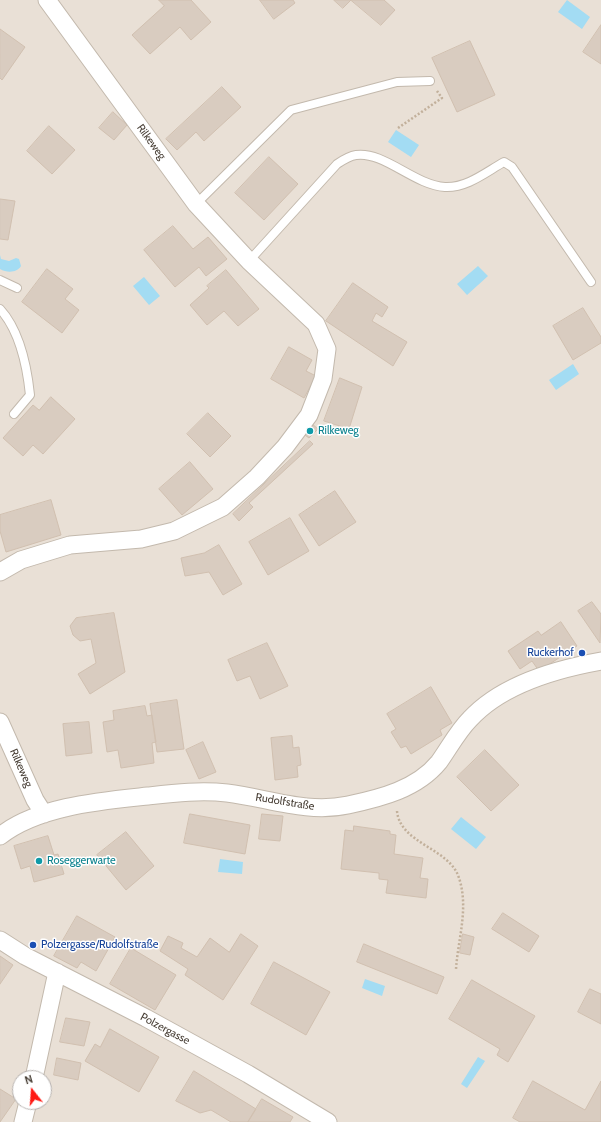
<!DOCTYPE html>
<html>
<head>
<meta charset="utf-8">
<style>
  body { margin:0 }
  #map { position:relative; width:601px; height:1122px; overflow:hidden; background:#f4efe8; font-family:Cabin,sans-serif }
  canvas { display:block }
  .north { position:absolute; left:12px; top:1070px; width:40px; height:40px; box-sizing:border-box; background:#fff; border:1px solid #b6b2af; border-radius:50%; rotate:343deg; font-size:11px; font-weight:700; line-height:16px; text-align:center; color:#483f36 }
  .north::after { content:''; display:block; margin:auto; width:14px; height:18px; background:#ff1a14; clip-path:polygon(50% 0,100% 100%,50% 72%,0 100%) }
</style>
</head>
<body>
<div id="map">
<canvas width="601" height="1122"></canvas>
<div class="north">N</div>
</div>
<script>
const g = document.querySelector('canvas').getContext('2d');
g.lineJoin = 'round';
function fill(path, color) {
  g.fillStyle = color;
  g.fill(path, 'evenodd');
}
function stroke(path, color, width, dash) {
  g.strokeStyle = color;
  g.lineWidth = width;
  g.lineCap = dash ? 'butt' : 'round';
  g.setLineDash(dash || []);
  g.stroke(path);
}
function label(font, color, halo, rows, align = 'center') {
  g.font = font + ' Cabin,sans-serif';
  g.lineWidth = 3;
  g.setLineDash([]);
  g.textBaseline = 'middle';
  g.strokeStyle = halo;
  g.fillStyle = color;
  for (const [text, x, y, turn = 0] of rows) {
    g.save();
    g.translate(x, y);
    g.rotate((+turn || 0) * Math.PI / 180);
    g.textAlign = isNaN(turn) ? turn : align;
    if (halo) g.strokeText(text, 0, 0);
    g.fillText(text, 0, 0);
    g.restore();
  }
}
fill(new Path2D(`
  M0 0H601V1122H0ZM20 1078H44V1102H20Z`), '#e9e0d6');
fill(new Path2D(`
  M567 0 590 17 582 29 558 12Z
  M396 130 419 145 411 157 388 142Z
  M0 255 1 259 9 261 16 258 19 259 21 266C17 273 7 273 0 269Z
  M478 266 488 276 467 295 457 284Z
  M144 277 160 296 149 305 133 286Z
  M573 364 579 374 556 390 549 380Z
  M461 817 486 837 476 849 451 829Z
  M220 859 243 862 242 874 218 872Z
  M365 979 385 986 382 996 362 988Z
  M478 1057 485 1061 467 1088 461 1084Z`), '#a3dcf3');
const building = new Path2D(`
  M159 0H191L211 22 191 40 180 27 150 54 132 35 164 6Z
  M260 0H293L295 3 274 19Z
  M334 0H351L343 8Z
  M351 0H384L395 10 381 25Z
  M601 25V64L583 52Z
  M0 29 25 47 2 80 0 78Z
  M470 41 495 95 457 112 432 58Z
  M222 87 241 107 204 141 196 132 177 150 166 139Z
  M113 112 127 125 114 140 99 128Z
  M49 126 75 150 52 174 27 151Z
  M269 157 298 184 264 220 235 193Z
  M0 199 15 201 8 240 0 239Z
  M173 226 193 249 208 237 227 259 206 276 199 267 175 287 144 250Z
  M47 269 73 289 65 299 79 310 62 333 22 302Z
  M226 270 259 309 238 326 224 311 207 325 190 305 209 288 207 286Z
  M353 283 388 307 382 317 376 313 372 321 407 342 393 366 326 321Z
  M583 308 601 337V343L573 360 553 326Z
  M289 347 312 360 306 371 316 376 304 398 271 379Z
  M340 378 362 387 349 429 324 421Z
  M51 397 75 419 43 454 33 445 23 456 3 438 33 405 39 410Z
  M208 413 231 436 210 457 187 434Z
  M311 423 318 429 309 438 302 433Z
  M310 441 313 444 249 503 253 507 239 521 233 514Z
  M190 462 213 489 182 515 159 489Z
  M335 491 356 522 319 546 299 515Z
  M51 500 61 535 6 552 0 531V515Z
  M290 518 309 551 268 575 249 542Z
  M219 545 242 584 223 595 209 572 185 576 181 558 204 553Z
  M592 602 601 614 600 643 578 611Z
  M114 613 125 672 90 694 78 674 96 663 91 639 80 641 73 635 70 626 76 618Z
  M561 622 577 646 539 671 532 661 520 669 508 651 538 631 541 635Z
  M267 643 288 686 260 699 250 676 237 681 228 660Z
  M431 687 452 723 440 730 442 735 411 754 406 746 401 748 391 732 396 729 387 714Z
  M177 700 184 749 157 752 150 704Z
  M145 706 147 716 152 715 156 742 152 743 154 763 121 768 118 750 107 752 103 722 114 720 113 711Z
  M89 722 92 753 66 756 63 724Z
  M292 736 293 748 299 747 301 765 297 766 298 777 275 780 271 738Z
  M203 742 216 772 199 779 186 750Z
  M485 750 519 785 491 811 457 777Z
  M190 814 250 825 245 854 184 843Z
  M262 814 283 816 280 841 259 839Z
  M354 826 390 831V834L396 835 394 854 423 858 420 878 428 879 426 898 386 893 388 880 379 879V873L341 869 345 830 353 831Z
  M126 832 154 866 126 890 97 855Z
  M48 836 54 855 58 854 64 874 34 882 30 866 21 869 14 846Z
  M503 913 539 936 529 952 492 929Z
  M77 916 115 937 96 971 81 962 77 968 54 956Z
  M241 934 258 946 223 1000 185 975 188 969 160 951 168 936 183 943 181 948 197 957 210 938 229 952Z
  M463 934 474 937 470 955 460 953Z
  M364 944 444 977 437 994 357 962Z
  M131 948 176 975 155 1010 110 984Z
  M0 956 13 965 0 984Z
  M274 962 330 992 306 1035 251 1004Z
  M472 980 535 1016 508 1062 497 1055 500 1049 449 1019Z
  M590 989 601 994V1024L578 1012Z
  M66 1018 90 1022 84 1046 60 1042Z
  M110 1029 159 1057 139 1092 85 1061 95 1044 100 1047Z
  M57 1058 81 1063 78 1080 54 1075Z
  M194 1071 256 1109 248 1122H231L211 1110 200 1113 176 1101Z
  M533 1081 585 1110 601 1081V1122H520L513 1118Z
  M0 1089 16 1099 0 1122Z
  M262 1099 293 1117 290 1122H248Z`);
fill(building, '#d9ccc0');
stroke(building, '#d1c0b0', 1);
const lane = new Path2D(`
  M196 204 291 110 397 82 430 81
  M249 261 337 164C343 160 349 156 356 155 384 151 414 185 445 187 467 188 486 172 504 162L512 167 591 282
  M0 280 17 288
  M0 309C20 331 27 366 30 395L14 414`);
const street = new Path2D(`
  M0 572 21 560 70 545 141 539 174 531 223 507 257 477 285 447 309 415 323 379 327 349 316 324 249 261 196 204 47 0
  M0 722 35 800 44 814
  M0 836C38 806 101 801 148 796 175 793 201 790 227 793 268 798 307 814 348 805 381 798 417 789 439 762 449 748 458 731 470 719 502 684 556 669 601 661
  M0 940 25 956 146 1018 248 1074 328 1122
  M34 1078 57 972
  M23 1122 28 1102`);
stroke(lane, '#c3b9ad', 10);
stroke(street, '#c3b9ad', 19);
stroke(new Path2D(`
  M398 128 442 98 437 91
  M397 811C400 844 450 848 459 878 469 908 458 939 456 969`), '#c2b09b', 2.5, [2, 2]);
stroke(lane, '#fff', 8);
stroke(street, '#fff', 17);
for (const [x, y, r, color] of [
  [310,431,4,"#0f9aa8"],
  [582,653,4,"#1a4fb4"],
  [39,861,4,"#0f9aa8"],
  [33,945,4,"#1a4fb4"]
]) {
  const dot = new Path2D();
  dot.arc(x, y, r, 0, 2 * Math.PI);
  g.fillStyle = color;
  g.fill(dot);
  stroke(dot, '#fff', 1.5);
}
label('11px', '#483f36', '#fff', [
  ["Rilkeweg",151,142,54],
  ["Rilkeweg",21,768,66],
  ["Rudolfstraße",285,802,9],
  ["Polzergasse",165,1029,28]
]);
label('11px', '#0d838f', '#fff', [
  ["Rilkeweg",318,431],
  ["Roseggerwarte",47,861]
], 'left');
label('11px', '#164399', '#fff', [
  ["Ruckerhof",574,653],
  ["Polzergasse/Rudolfstraße",41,945,"left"]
], 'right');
</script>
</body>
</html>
